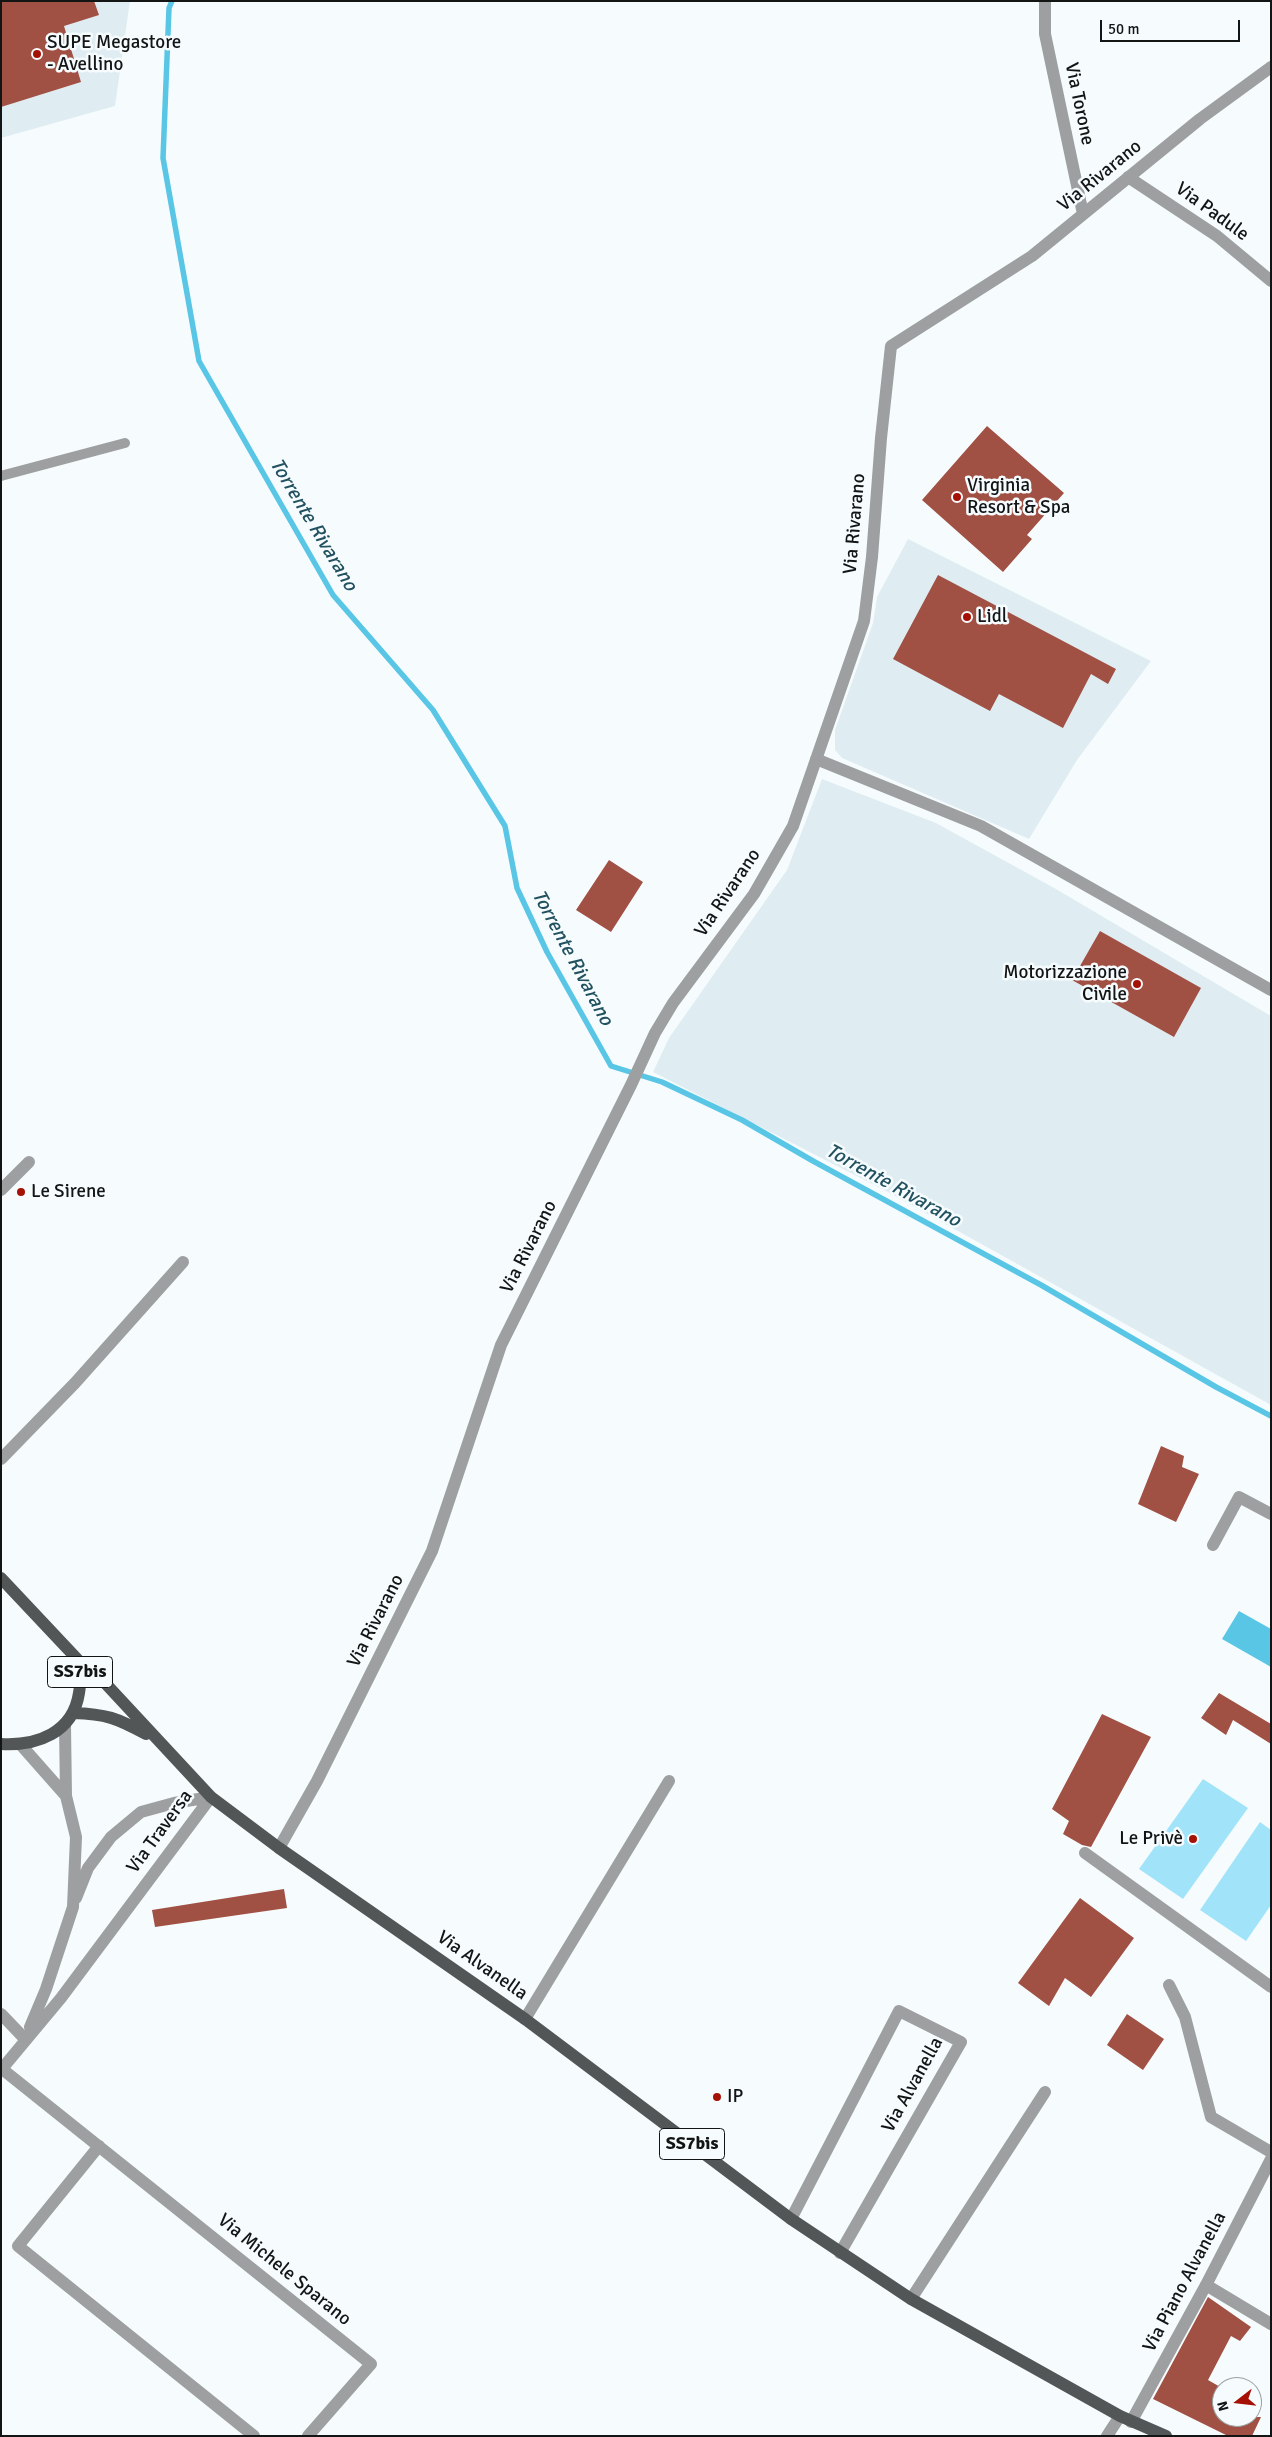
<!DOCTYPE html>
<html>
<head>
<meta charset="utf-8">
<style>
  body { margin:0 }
  #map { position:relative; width:1272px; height:2437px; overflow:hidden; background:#f6fcfe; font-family:Signika,sans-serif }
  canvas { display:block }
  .frame { position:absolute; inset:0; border:2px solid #131515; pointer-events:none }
  .north { position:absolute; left:1212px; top:2377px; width:50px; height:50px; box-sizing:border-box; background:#f6fcfe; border:1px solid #9ba0a1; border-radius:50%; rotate:254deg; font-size:14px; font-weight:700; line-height:20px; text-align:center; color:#131515 }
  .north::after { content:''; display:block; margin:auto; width:18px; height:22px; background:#a51104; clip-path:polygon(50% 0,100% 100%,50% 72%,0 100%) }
  .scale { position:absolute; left:1100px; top:20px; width:140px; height:22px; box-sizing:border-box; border:2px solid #131515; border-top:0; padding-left:6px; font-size:15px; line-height:18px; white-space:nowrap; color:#131515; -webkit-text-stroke:4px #f6fcfe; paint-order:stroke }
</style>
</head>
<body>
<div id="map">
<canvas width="1272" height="2437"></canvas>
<div class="frame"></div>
<div class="north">N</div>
<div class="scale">50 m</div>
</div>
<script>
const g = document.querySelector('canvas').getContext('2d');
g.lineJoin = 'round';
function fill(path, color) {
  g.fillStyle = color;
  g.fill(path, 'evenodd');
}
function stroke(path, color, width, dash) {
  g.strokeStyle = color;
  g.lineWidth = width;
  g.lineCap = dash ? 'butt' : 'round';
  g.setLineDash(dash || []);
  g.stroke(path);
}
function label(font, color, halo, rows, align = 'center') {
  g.font = font + ' Signika,sans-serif';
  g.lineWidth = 5;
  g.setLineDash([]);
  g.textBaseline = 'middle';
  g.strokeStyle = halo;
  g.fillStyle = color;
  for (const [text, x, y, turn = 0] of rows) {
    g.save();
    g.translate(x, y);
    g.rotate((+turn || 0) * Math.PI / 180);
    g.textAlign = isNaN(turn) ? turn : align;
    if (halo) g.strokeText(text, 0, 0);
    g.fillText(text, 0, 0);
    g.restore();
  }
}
fill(new Path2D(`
  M1 1H130L115 106 1 138Z
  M908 539 1151 661 1077 760 1029 839 842 758 835 750V730L873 623 877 597Z
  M822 779 936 823 1056 889 1271 1016V1405L886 1191 653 1072 669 1038 787 870Z`), '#dfedf2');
fill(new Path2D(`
  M1203 1779 1248 1808 1183 1899 1139 1869Z
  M1260 1822 1271 1830V1905L1246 1941 1200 1910Z`), '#a1e4fa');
fill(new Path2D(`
  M1239 1611 1271 1629V1667L1222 1639Z`), '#59c6e6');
stroke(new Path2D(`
  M172 1 169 8 163 158 199 361 333 595 433 710 505 826 517 888 547 952 611 1066 662 1082 742 1120 813 1161 1041 1285 1216 1387 1271 1416`), '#59c6e6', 5.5);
fill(new Path2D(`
  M1 1H94L99 15 64 26 81 82 1 107Z
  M987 426 1064 493 1027 535 1032 539 1003 572 922 500Z
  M938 575 1116 669 1108 684 1091 674 1063 728 999 694 990 711 893 659Z
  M609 860 643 882 611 932 576 910Z
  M1100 931 1201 988 1174 1037 1072 980Z
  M1161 1446 1184 1456 1182 1467 1199 1474 1176 1522 1138 1504Z
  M1219 1693 1271 1724V1744L1233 1720 1226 1735 1201 1718Z
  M1102 1714 1151 1737 1091 1847 1082 1845 1063 1834 1069 1821 1052 1809Z
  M284 1889 287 1908 155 1927 152 1910Z
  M1080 1898 1134 1938 1091 1997 1065 1978 1049 2006 1018 1983Z
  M1127 2014 1164 2039 1143 2070 1107 2045Z
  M1208 2297 1251 2327 1240 2341 1231 2336 1208 2380 1222 2388V2417H1261L1252 2436H1228L1153 2399Z`), '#a15044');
stroke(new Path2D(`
  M1 476 125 443`), '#9d9fa0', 10);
stroke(new Path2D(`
  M1045 1V34L1083 214
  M1128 177 1217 236 1271 281
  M816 759 981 826 1271 990
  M1 1190 29 1162
  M1 1459 75 1383 183 1262
  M1213 1545 1239 1497 1271 1514
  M21 1745 66 1796
  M279 1848 317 1781 432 1551 501 1345 631 1085 655 1033 673 1003 754 894 793 826 864 621 872 557 881 438 891 346 1032 256 1200 119 1271 67
  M1085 1853 1271 1987
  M76 1898 88 1868 111 1837 141 1812 174 1803 211 1797
  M1169 1985 1185 2017 1211 2117 1271 2152
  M1 2014 25 2039
  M525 2019 669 1781
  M30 2027 46 1989 73 1907 76 1837 66 1796 65 1726
  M2 2069 371 2364 308 2436
  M1 2070 61 1998 211 1797
  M99 2146 18 2246 254 2436
  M791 2219 899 2011 961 2042 840 2253
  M1206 2285 1271 2324
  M911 2299 1045 2092
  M1131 2422 1206 2285 1271 2159
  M1107 2436 1120 2416`), '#9d9fa0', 12);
stroke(new Path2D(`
  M1 1578 80 1662C80 1672 81 1683 79 1693 73 1733 37 1746 1 1744
  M80 1662 106 1684 211 1797 279 1848 525 2019 791 2219 911 2299 1120 2416 1166 2436
  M73 1713C106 1714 117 1718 146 1734`), '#525657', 12);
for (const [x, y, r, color] of [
  [37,54,5,"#a51104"],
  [957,497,5,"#a51104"],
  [967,617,5,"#a51104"],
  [1137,984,5,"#a51104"],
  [21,1192,5,"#a51104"],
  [1193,1839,5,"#a51104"],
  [717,2097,5,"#a51104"]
]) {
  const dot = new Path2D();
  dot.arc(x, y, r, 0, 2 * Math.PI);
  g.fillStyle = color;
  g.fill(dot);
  stroke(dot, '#f6fcfe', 2);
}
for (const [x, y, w] of [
  [80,1672,65],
  [692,2144,65]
]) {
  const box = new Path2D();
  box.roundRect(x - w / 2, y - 15.5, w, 31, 4);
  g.fillStyle = '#f6fcfe';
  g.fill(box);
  stroke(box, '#131515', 1);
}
label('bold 18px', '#131515', null, [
  ["SS7bis",80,1672],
  ["SS7bis",692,2144]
]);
label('19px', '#131515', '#f6fcfe', [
  ["SUPE Megastore",47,43],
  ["- Avellino",47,65],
  ["Virginia",967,486],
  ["Resort & Spa",967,508],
  ["Lidl",977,617],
  ["Motorizzazione",1127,973,"right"],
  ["Civile",1127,995,"right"],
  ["Le Sirene",31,1192],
  ["Le Privè",1183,1839,"right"],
  ["IP",727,2097]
], 'left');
label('19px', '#131515', '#f6fcfe', [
  ["Via Torone",1079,104,78],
  ["Via Rivarano",1100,176,-39],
  ["Via Padule",1212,212,36],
  ["Via Rivarano",855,524,-85],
  ["Via Rivarano",728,893,-56],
  ["Via Rivarano",529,1247,-63],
  ["Via Rivarano",376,1621,-63],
  ["Via Traversa",160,1832,-54],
  ["Via Alvanella",482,1966,35],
  ["Via Alvanella",913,2085,-61],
  ["Via Michele Sparano",284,2270,39],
  ["Via Piano Alvanella",1185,2282,-62]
]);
label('italic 20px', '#22515f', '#f6fcfe', [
  ["Torrente Rivarano",313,525,59],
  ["Torrente Rivarano",572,958,62],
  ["Torrente Rivarano",893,1186,29]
]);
</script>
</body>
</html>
